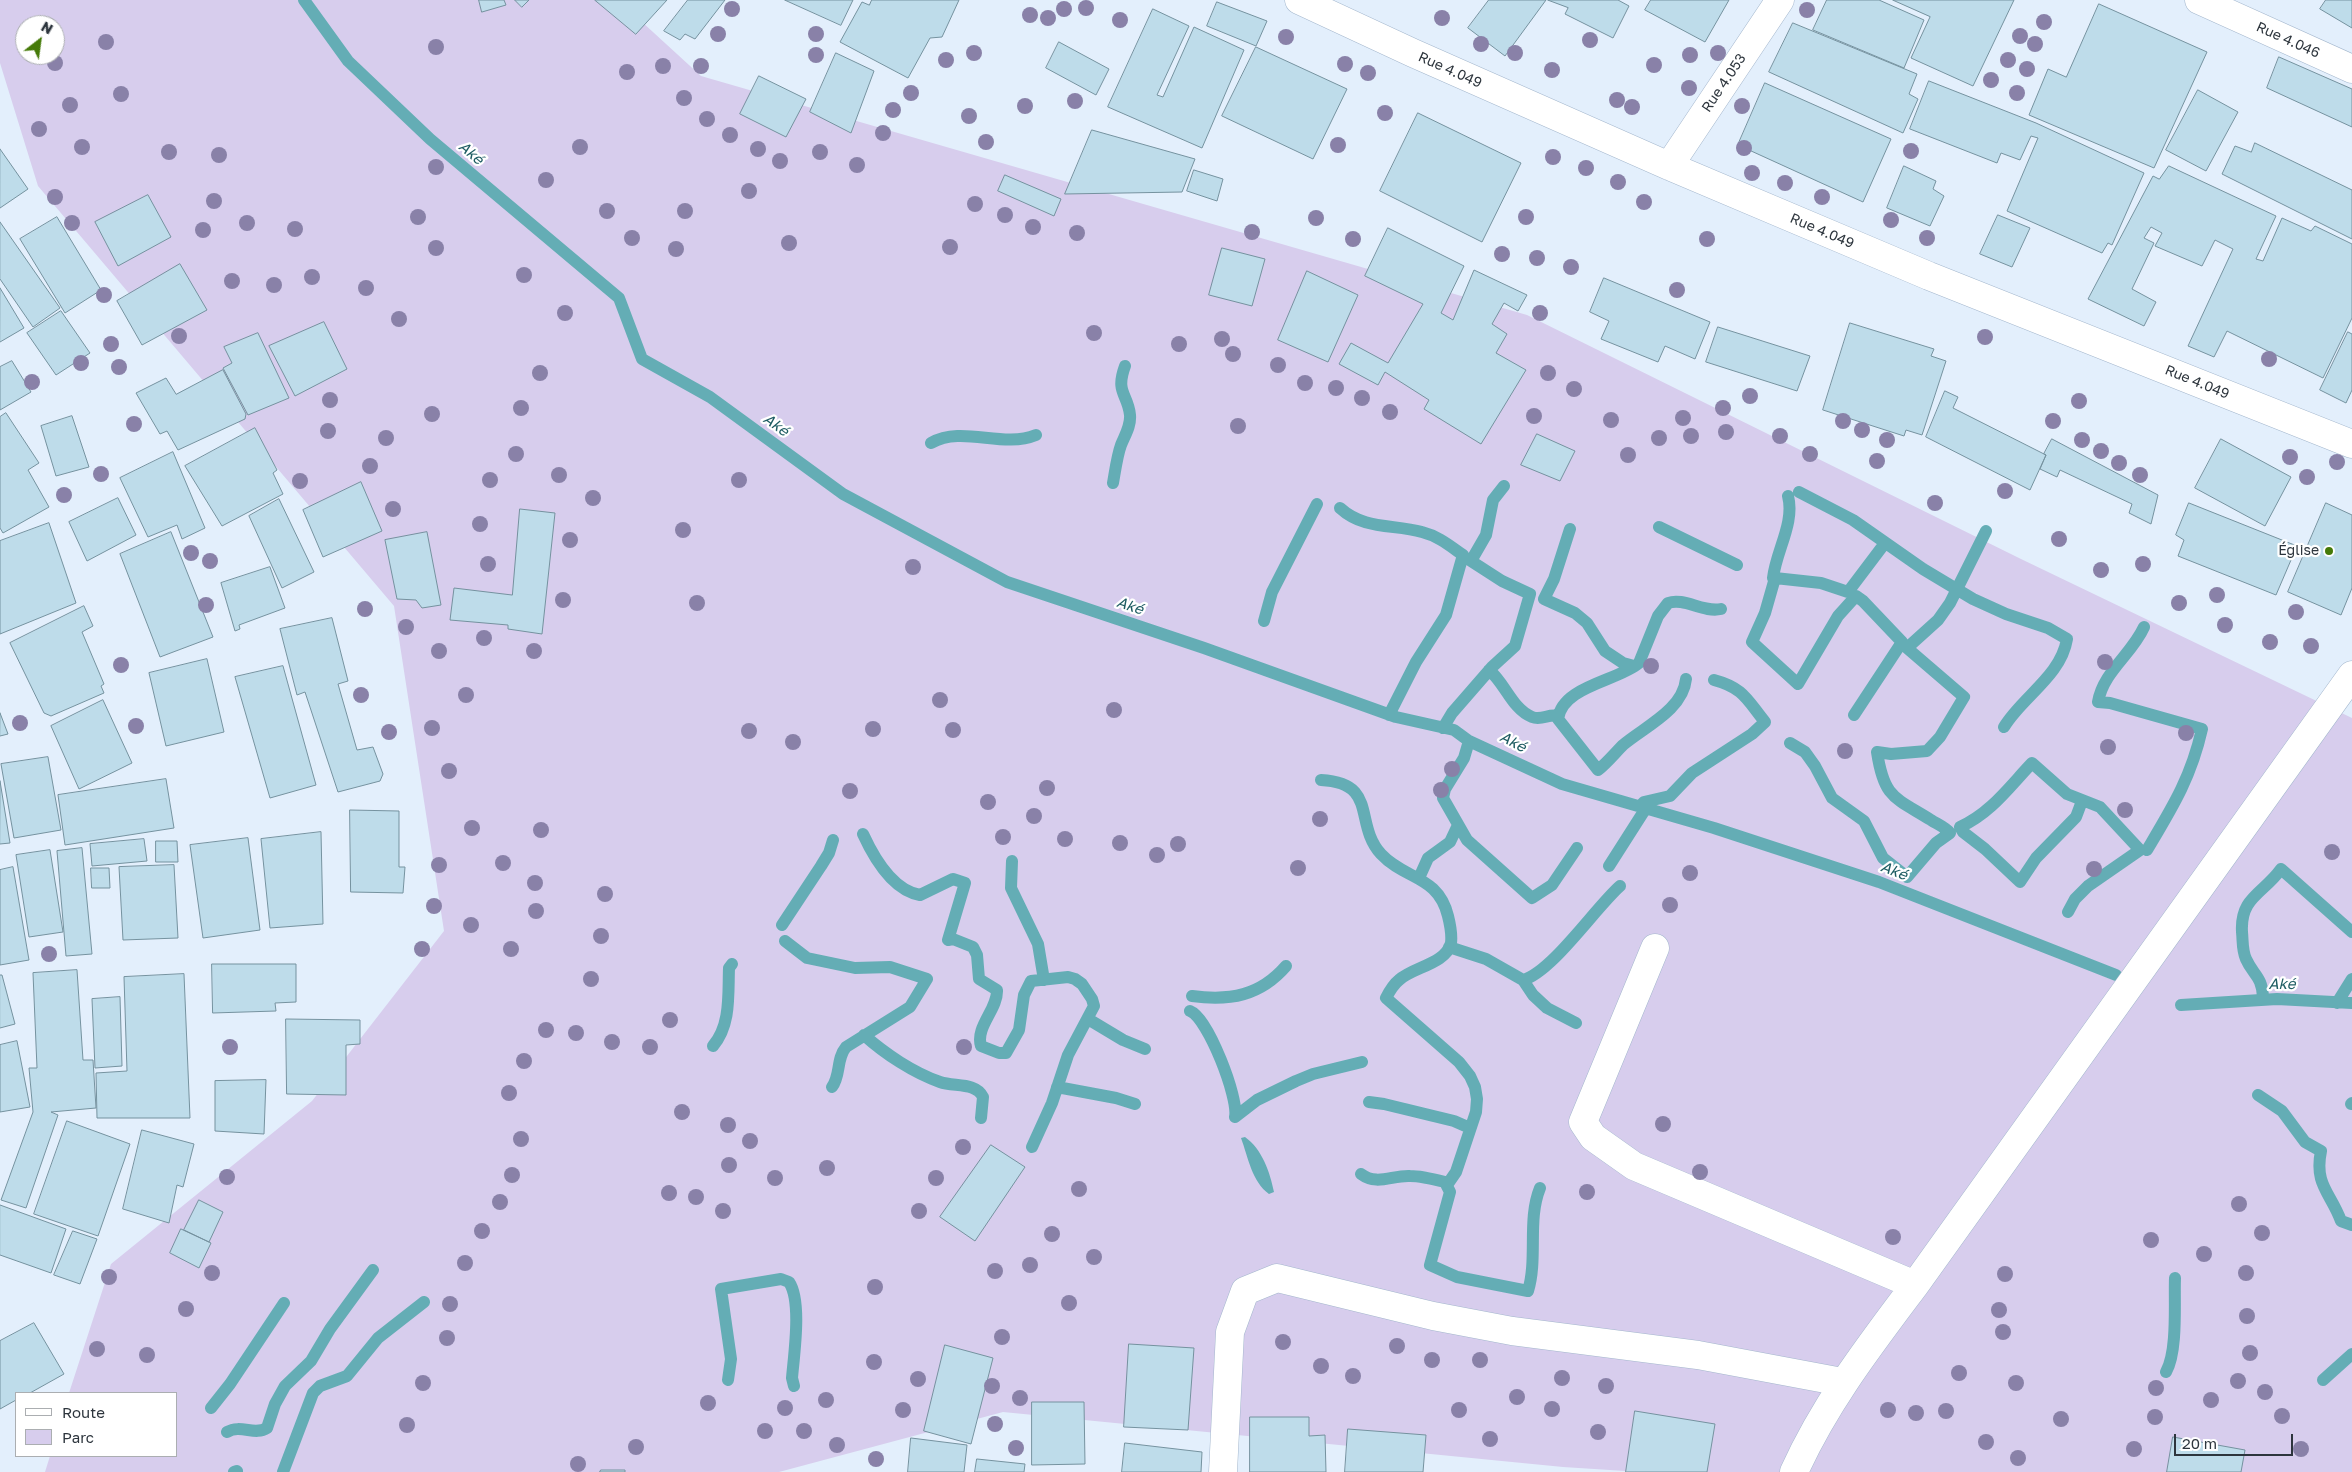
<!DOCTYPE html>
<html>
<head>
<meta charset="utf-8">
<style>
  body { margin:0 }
  #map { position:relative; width:2352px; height:1472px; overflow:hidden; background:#e3effc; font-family:"Golos Text",sans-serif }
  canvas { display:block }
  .legend { position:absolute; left:15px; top:1392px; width:162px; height:65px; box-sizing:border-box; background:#fff; border:1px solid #abaeb1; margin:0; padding:6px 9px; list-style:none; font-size:15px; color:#2d353d }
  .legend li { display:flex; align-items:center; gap:10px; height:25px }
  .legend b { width:25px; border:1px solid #abaeb1 }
  .north { position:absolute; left:15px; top:15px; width:50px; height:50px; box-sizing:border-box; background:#fff; border:1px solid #abaeb1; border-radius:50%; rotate:30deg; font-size:14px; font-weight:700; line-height:20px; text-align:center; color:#2d353d }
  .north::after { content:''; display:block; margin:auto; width:18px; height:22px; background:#457a08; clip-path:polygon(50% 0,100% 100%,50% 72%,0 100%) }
  .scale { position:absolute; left:2174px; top:1434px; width:119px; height:22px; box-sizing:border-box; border:2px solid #2d353d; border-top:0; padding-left:6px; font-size:15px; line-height:18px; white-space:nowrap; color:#2d353d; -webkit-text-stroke:4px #fff; paint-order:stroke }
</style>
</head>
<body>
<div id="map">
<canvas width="2352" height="1472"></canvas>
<ul class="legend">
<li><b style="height:6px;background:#fff"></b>Route</li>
<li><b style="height:14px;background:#d7cded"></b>Parc</li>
</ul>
<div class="north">N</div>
<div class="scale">20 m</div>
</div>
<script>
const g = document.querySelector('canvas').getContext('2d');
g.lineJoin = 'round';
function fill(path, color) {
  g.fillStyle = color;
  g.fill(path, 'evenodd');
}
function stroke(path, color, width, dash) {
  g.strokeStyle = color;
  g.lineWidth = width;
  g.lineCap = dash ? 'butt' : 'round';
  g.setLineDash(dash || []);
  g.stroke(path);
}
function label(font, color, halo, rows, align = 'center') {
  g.font = font + ' "Golos Text",sans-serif';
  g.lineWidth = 4.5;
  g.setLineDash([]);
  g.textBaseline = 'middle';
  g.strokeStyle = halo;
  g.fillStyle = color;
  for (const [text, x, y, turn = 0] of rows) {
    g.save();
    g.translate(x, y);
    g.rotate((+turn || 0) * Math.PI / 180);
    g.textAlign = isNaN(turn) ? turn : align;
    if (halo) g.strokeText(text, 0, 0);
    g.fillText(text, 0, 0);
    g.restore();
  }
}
fill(new Path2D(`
  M0 0H618L701 76 1527 315 2021 559 2352 718V1472H1641L1563 1467 1003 1412 779 1472H45L50 1456H176V1393H69L111 1264 312 1101 444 931 394 606 38 186 0 63ZM25 25H55V55H25Z`), '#d7cded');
fill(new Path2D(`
  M1245 1137C1262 1149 1270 1172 1274 1192L1269 1194C1252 1182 1248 1157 1241 1138Z`), '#64adb5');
stroke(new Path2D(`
  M304 0 348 61 430 139 619 298 642 359 710 397 843 494 1007 582 1204 648 1396 717 1454 730 1469 741 1562 784 1714 828 1879 882 2116 975
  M931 443C963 425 1002 449 1036 435
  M1113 483C1115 472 1117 456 1121 445 1125 435 1131 426 1130 415 1128 394 1115 393 1125 366
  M1799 492 1853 520 1923 569 1973 599 2006 614 2048 628 2067 639C2061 676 2022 697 2004 727
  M1340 508C1364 530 1393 524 1422 532 1438 536 1450 546 1463 555L1446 615 1416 662 1389 715
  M1659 527 1737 565
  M1570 529 1554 579 1544 599 1575 613 1587 623 1605 651 1623 663 1634 666
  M1773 578C1776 551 1795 523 1788 496
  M1264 621 1272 592 1317 504
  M2144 627C2132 654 2103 672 2098 702L2110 703 2202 729C2191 778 2172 808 2147 850
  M1489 670C1505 683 1512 709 1532 717 1542 721 1549 713 1558 716
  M1686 679C1683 710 1644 727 1623 745 1615 753 1607 763 1598 770L1558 719C1562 686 1618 681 1639 663L1658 616 1668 603C1684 597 1703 613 1721 609
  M1854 715 1902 642 1863 601 1856 596 1838 616 1798 684 1752 642 1765 613 1775 578 1821 583 1848 592 1885 543
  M1443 728 1452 713 1492 667 1515 646 1530 594 1502 581 1471 561 1486 535 1493 500 1504 486
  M1469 741 1464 758 1445 789 1443 798 1467 840 1532 898 1552 885 1577 848
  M1790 743 1805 752 1815 766 1832 798 1864 821 1883 858 1907 877 1936 843 1950 833C1945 827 1937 824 1931 820 1894 797 1884 798 1877 752L1891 754 1927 751 1940 737 1964 697 1907 648 1938 620 1950 603 1986 531
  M1321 780C1379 783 1353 823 1381 854 1405 880 1438 875 1448 916 1450 924 1452 935 1451 943 1446 964 1413 967 1399 980 1394 984 1389 992 1386 998L1459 1062 1470 1076 1475 1087 1477 1099 1476 1112 1456 1172 1447 1185
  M1641 805 1644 802 1670 796 1692 773 1752 734 1765 722C1747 700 1744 688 1714 680
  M863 834C874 858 892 890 920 895L953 879 965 883 948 940 953 939 973 947 977 955 979 979 997 990C998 1009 975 1027 981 1046L999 1053H1006L1019 1030 1024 995 1031 981 1068 977 1075 979 1082 984 1092 999 1094 1006 1068 1055 1052 1103 1032 1147
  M1012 861 1011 888 1038 944 1044 980
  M1609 866 1646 808
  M1419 878 1428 858 1450 842 1458 825
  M2068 912 2075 899 2088 886 2140 850 2100 807 2067 794 2032 763C2009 787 1991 813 1960 827L1963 832 1985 849 2020 882 2036 858 2076 817 2082 801
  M782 925 821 866 829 853 833 840
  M785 941 807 958 855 968 890 967 927 979 910 1007 846 1047C836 1059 841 1075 832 1087
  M1449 947 1486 959 1523 980 1533 995 1547 1008 1576 1023
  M1523 980C1552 972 1596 907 1620 886
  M1192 996C1230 1001 1260 996 1286 966
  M2263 997C2262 976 2253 975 2246 959 2242 950 2243 942 2242 932 2240 897 2263 894 2281 869L2352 932
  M2337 1003 2352 979
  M2181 1005 2277 999 2352 1003
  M1190 1011C1208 1018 1239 1098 1235 1117
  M1088 1019 1123 1040 1145 1049
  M864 1035C885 1054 914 1073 940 1082 954 1087 976 1082 983 1097L981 1118
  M713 1046C731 1025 728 995 729 968L732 964
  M1057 1087 1116 1098 1135 1104
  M2258 1095 2282 1111 2305 1142 2321 1151C2314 1185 2331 1193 2341 1221L2352 1225
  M1369 1102 1384 1104 1454 1121 1470 1128
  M2351 1104 2352 1103
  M1235 1117 1257 1100 1296 1081 1313 1074 1362 1062
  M1361 1174C1377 1186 1392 1175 1410 1176 1421 1176 1433 1179 1445 1182L1450 1192 1430 1265 1457 1277 1528 1291C1538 1258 1527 1220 1540 1188
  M2166 1372C2178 1351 2174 1301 2175 1278
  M728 1380 731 1359 721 1289 781 1279 789 1282C802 1301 794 1354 792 1378L794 1386
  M2323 1380 2352 1354
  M211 1408 230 1384 284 1303
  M227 1432C241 1424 255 1436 267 1428L275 1404 285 1386 311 1361 330 1329 373 1270
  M234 1472 237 1471
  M283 1472 313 1393 320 1386 347 1376 378 1338 424 1302`), '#64adb5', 12);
const building = new Path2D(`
  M479 0H504L506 5 482 12Z
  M515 0H529L522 7Z
  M595 0H667L636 34Z
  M688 0H725L695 39 685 34 680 40 664 31Z
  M785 0H853L841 25Z
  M872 0H959L942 37 930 38 908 78 840 42 862 2 869 5Z
  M1489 0H1546L1505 56 1468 28Z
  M1548 0H1618L1629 6 1613 38 1565 14 1568 8Z
  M1651 0H1729L1705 42 1645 10Z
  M1827 0H1879L1924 20 1904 68 1813 30Z
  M1893 0H2014L1973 86 1911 58 1930 17Z
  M2326 0H2352V28L2320 9Z
  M1217 2 1267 21 1256 46 1207 26Z
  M2099 4 2207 52 2154 168 2029 115 2048 69 2066 77Z
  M1153 9 1189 26 1157 95 1163 97 1194 27 1244 50 1202 148 1108 107Z
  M1793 23 1917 74 1909 94 1918 99 1903 133 1769 72Z
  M1059 42 1109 69 1096 95 1046 68Z
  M1256 47 1347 89 1313 159 1222 116Z
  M836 53 874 71 851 133 810 112Z
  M2279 57 2352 89V127L2267 88Z
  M759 76 806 99 786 137 740 114Z
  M1929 81 2036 123 2144 173 2112 245 2108 243 2102 253 2007 211 2038 138 2031 136 2020 160 2001 153 1997 163 1910 129Z
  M1765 83 1891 139 1863 202 1738 145Z
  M2198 90 2238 112 2206 171 2166 150Z
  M1418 113 1521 163 1482 242 1380 191Z
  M1092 130 1195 159 1182 192 1065 194Z
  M2255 143 2352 190V239L2222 174 2235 146 2251 152Z
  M0 149 28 189 0 208Z
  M1904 166 1936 181 1933 189 1944 196 1930 226 1887 208Z
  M2169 166 2276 216 2256 259 2263 261 2282 218 2311 231 2315 226 2352 244V318L2323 378 2227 331 2214 357 2188 346 2233 249 2215 240 2202 266 2155 246 2162 233 2151 227 2144 238 2154 243 2132 289 2156 302 2144 326 2088 299 2153 176 2159 179Z
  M1194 170 1223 179 1217 201 1187 191Z
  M1005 175 1061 199 1054 216 998 191Z
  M148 195 171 237 118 266 95 222Z
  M1998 215 2030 228 2012 267 1980 254Z
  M57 217 101 290 65 313 20 239Z
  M0 222 60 308 33 327 0 279Z
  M1388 228 1464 266 1441 313 1453 320 1474 270 1527 295 1518 311 1504 303 1492 324 1507 334 1496 353 1526 370 1481 444 1424 409 1429 400 1385 372 1378 385 1339 364 1351 343 1388 363 1423 304 1365 276Z
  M1222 248 1265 259 1252 306 1209 295Z
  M180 264 207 310 142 345 117 301Z
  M1307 271 1358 295 1328 362 1278 340Z
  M1604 278 1710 322 1695 359 1665 346 1658 362 1601 339 1609 321 1590 312Z
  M0 288 24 328 0 342Z
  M61 311 90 353 56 375 27 333Z
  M324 322 347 369 295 396 269 346Z
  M1850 323 1934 349 1931 356 1946 361 1922 435 1906 430 1904 436 1823 410Z
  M1718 327 1810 356 1797 391 1706 362Z
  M2348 332 2352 334V390L2346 403 2320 390Z
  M258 333 289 398 248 415 223 368 232 363 224 347Z
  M12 361 31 392 0 410V367Z
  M223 370 246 414 245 419 178 450 167 431 160 434 136 393 166 378 176 394Z
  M1945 391 1958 397 1953 408 2046 455 2030 490 1926 437Z
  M6 413 39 463 28 470 49 507 3 533 0 528V417Z
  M72 416 89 467 56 476 41 426Z
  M255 428 277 470 273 473 283 494 222 526 185 466Z
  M1537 434 1575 451 1560 481 1521 465Z
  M2052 439 2158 495 2151 524 2129 513 2132 504 2060 470 2057 477 2040 469 2046 455 2044 454Z
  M2221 439 2291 477 2265 526 2195 488Z
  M173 452 205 528 182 539 177 525 148 537 120 478Z
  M361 482 382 531 323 557 303 510Z
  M118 498 136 535 87 561 69 522Z
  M279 499 314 572 282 588 249 516Z
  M2189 503 2297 546 2276 595 2178 556 2184 540 2176 535Z
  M2326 503 2352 515V588L2341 615 2288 592Z
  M520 509 555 513 542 634 508 629V625L450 620 454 588 512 595Z
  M49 523 76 603 0 634V541Z
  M171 532 213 637 160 657 120 554Z
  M427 532 441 605 422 608 416 600 397 599 385 540Z
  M270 567 285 608 239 625 240 629 235 631 221 583Z
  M84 606 93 626 82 632 104 684 101 686 104 693 51 716 44 713 10 643Z
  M332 618 348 681 338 684 357 750 373 747 383 774 380 781 338 792 305 692 297 695 280 629Z
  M207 659 224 732 166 746 149 673Z
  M283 666 316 785 270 798 235 677Z
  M103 700 132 763 79 789 51 726Z
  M0 713 8 734 0 736Z
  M48 757 61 830 14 838 1 764Z
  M166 779 174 828 65 845 58 795Z
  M0 781 10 843 0 844Z
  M350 810 399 811V867H405L403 893 351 892Z
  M321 832 323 924 270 928 261 839Z
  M248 838 260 930 203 938 190 845Z
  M144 839 147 861 92 866 90 844Z
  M156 841H177L178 862H156Z
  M82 848 92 954 66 956 57 851Z
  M50 850 63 932 29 937 16 855Z
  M174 865 178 938 123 940 119 867Z
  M13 867 29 960 0 965V870Z
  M91 868H109L110 888H92Z
  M212 964H296V1002L275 1003 276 1011 213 1013Z
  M77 970 83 1060H93L96 1108 51 1112 58 1115 26 1208 1 1200 33 1112 29 1068H37L33 973Z
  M184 974 190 1118H97L96 1073 127 1071 124 977Z
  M0 975H2L15 1024 0 1028Z
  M120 997 122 1066 95 1068 92 999Z
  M286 1019 360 1020V1044L346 1045V1095L287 1094Z
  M17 1041 30 1107 0 1112V1045Z
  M266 1080 264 1134 215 1131V1081Z
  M67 1121 130 1144 98 1236 34 1214Z
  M142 1130 194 1144 183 1187 177 1185 169 1223 123 1209Z
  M991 1145 1025 1167 975 1241 940 1217Z
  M199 1200 223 1212 209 1242 184 1230Z
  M0 1205 66 1229 51 1273 0 1255Z
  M181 1229 211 1243 199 1268 170 1253Z
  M73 1231 97 1239 80 1284 54 1275Z
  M34 1323 64 1374 30 1393H16V1400L0 1409V1341Z
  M1129 1344 1194 1348 1188 1430 1124 1427Z
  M945 1345 993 1358 971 1444 924 1431Z
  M1032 1402H1084L1085 1464 1032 1465Z
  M1635 1411 1715 1424 1707 1472H1626Z
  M1250 1417H1309V1436L1325 1435 1326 1472H1250Z
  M1348 1429 1426 1435 1423 1472H1345Z
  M2173 1437 2245 1450 2241 1472H2167Z
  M911 1438 967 1445 964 1472H908Z
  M1125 1443 1202 1452 1201 1472H1122Z
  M977 1459 1025 1464 1024 1472H975Z
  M601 1470H625V1472H600Z`);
fill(building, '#bedcea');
stroke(building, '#75929f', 1);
const minor = new Path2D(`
  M1299 0 1413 53 1669 166 1929 276 2352 444
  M2199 0 2352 69
  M1669 166 1780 0
  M1655 948 1583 1122 1593 1137 1634 1166 1915 1285
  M1223 1472 1230 1332 1245 1291 1277 1278 1433 1316 1512 1331 1698 1355 1842 1382
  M1794 1472C1825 1403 1870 1345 1915 1285L2352 675`);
stroke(minor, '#a4b7cd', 29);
stroke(minor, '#fff', 28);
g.fillStyle = '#8981a8';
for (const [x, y] of [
  [1086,8],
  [732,9],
  [1064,9],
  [1807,10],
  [1030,15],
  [1048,18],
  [1442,18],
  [1120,20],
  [2044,22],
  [718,34],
  [816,34],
  [2020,36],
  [1286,37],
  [1590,40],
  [106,42],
  [1481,44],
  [2035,44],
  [436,47],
  [974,53],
  [1515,53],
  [1718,53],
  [816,55],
  [1690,55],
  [946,60],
  [2008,60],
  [55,63],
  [1345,64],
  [1654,65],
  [663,66],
  [701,66],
  [2027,69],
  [1552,70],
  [627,72],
  [1368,73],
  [1991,80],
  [1689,88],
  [911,93],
  [2017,93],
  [121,94],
  [684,98],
  [1617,100],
  [1075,101],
  [70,105],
  [1025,106],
  [1742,106],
  [1632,107],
  [893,110],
  [1385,113],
  [969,116],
  [707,119],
  [39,129],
  [883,133],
  [730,135],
  [986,142],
  [1338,145],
  [82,147],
  [580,147],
  [1744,148],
  [758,149],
  [1911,151],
  [169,152],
  [820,152],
  [219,155],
  [1553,157],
  [780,161],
  [857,165],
  [436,167],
  [1586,168],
  [1752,173],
  [546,180],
  [1618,182],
  [1785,183],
  [749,191],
  [55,197],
  [1822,197],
  [214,201],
  [1644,202],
  [975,204],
  [607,211],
  [685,211],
  [1005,215],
  [418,217],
  [1526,217],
  [1316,218],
  [1891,220],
  [72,223],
  [247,223],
  [1033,227],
  [295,229],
  [203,230],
  [1252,232],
  [1077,233],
  [632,238],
  [1927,238],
  [1353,239],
  [1707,239],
  [789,243],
  [950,247],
  [436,248],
  [676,249],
  [1502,254],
  [1537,258],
  [1571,267],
  [524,275],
  [312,277],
  [232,281],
  [274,285],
  [366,288],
  [1677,290],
  [104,295],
  [565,313],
  [1540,313],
  [399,319],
  [1094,333],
  [179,336],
  [1985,337],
  [1222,339],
  [111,344],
  [1179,344],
  [1233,354],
  [2269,359],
  [81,363],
  [1278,365],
  [119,367],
  [540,373],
  [1548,373],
  [32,382],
  [1305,383],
  [1336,388],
  [1574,389],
  [1750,396],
  [1362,398],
  [330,400],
  [2079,401],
  [521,408],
  [1723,408],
  [1390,412],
  [432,414],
  [1534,416],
  [1683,418],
  [1611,420],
  [1843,421],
  [2053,421],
  [134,424],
  [1238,426],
  [1862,430],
  [328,431],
  [1726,432],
  [1691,436],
  [1780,436],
  [386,438],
  [1659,438],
  [1887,440],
  [2082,440],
  [2101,451],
  [516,454],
  [1810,454],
  [1628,455],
  [2290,457],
  [1877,461],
  [2337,462],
  [2119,463],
  [370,466],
  [101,474],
  [559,475],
  [2140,475],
  [2307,477],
  [490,480],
  [739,480],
  [300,481],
  [2005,491],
  [64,495],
  [593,498],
  [1935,503],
  [393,509],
  [480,524],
  [683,530],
  [2059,539],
  [570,540],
  [191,553],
  [210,561],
  [488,564],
  [2143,564],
  [913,567],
  [2101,570],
  [2217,595],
  [563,600],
  [697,603],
  [2179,603],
  [206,605],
  [365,609],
  [2296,612],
  [2225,625],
  [406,627],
  [484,638],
  [2270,642],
  [2311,646],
  [439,651],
  [534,651],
  [2105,662],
  [121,665],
  [1651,666],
  [361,695],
  [466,695],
  [940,700],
  [1114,710],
  [20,723],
  [136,726],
  [432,728],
  [873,729],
  [953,730],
  [749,731],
  [389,732],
  [2186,733],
  [793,742],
  [2108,747],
  [1845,751],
  [1452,769],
  [449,771],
  [1047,788],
  [1441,790],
  [850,791],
  [988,802],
  [2125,810],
  [1034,816],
  [1320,819],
  [472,828],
  [541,830],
  [1003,837],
  [1065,839],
  [1120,843],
  [1178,844],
  [2332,852],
  [1157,855],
  [503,863],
  [439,865],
  [1298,868],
  [2094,869],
  [1690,873],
  [535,883],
  [605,894],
  [1670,905],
  [434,906],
  [536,911],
  [471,925],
  [601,936],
  [422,949],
  [511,949],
  [49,954],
  [591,979],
  [670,1020],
  [546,1030],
  [576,1033],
  [612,1042],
  [230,1047],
  [650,1047],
  [964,1047],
  [524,1061],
  [509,1093],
  [682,1112],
  [1663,1124],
  [728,1125],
  [521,1139],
  [750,1141],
  [963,1147],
  [729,1165],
  [827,1168],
  [1700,1172],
  [512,1175],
  [227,1177],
  [775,1178],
  [936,1178],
  [1079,1189],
  [1587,1192],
  [669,1193],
  [696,1197],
  [500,1202],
  [2239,1204],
  [723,1211],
  [919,1211],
  [482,1231],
  [2262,1233],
  [1052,1234],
  [1893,1237],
  [2151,1240],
  [2204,1254],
  [1094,1257],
  [465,1263],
  [1030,1265],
  [995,1271],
  [212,1273],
  [2246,1273],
  [2005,1274],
  [109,1277],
  [875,1287],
  [1069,1303],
  [450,1304],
  [186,1309],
  [1999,1310],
  [2247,1316],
  [2003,1332],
  [1002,1337],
  [447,1338],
  [1283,1342],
  [1397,1346],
  [97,1349],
  [2250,1353],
  [147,1355],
  [1432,1360],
  [1480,1360],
  [874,1362],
  [1321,1366],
  [1959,1373],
  [1353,1376],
  [1562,1378],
  [918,1379],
  [2238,1381],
  [423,1383],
  [2016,1383],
  [992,1386],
  [1606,1386],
  [2156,1388],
  [2265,1392],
  [1517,1397],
  [1020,1398],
  [826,1400],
  [2211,1400],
  [708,1403],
  [785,1408],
  [1552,1409],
  [903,1410],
  [1459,1410],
  [1888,1410],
  [1946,1411],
  [1916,1413],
  [2282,1416],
  [2155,1417],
  [2061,1419],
  [995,1424],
  [407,1425],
  [765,1431],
  [804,1431],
  [1598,1432],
  [1490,1439],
  [1986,1442],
  [837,1445],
  [636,1447],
  [1016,1448],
  [2134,1449],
  [2301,1449],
  [2018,1458],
  [876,1459],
  [578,1464]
]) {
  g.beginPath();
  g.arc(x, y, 8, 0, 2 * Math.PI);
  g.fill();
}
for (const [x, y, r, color] of [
  [2329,551,5,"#457a08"]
]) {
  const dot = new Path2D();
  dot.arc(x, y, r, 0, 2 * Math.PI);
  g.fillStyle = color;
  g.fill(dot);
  stroke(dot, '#fff', 2);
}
label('14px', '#2d353d', '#fff', [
  ["Rue 4.046",2288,40,24],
  ["Rue 4.049",1450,70,24],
  ["Rue 4.053",1724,83,-56],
  ["Rue 4.049",1822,231,23],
  ["Rue 4.049",2197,382,22]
]);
label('14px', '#2d353d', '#fff', [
  ["Église",2319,551]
], 'right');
label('italic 15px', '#1f5d63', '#fff', [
  ["Aké",471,153,40],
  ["Aké",776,425,36],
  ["Aké",1130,606,18],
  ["Aké",1513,742,27],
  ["Aké",1894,871,21],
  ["Aké",2282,984]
]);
</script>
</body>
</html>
